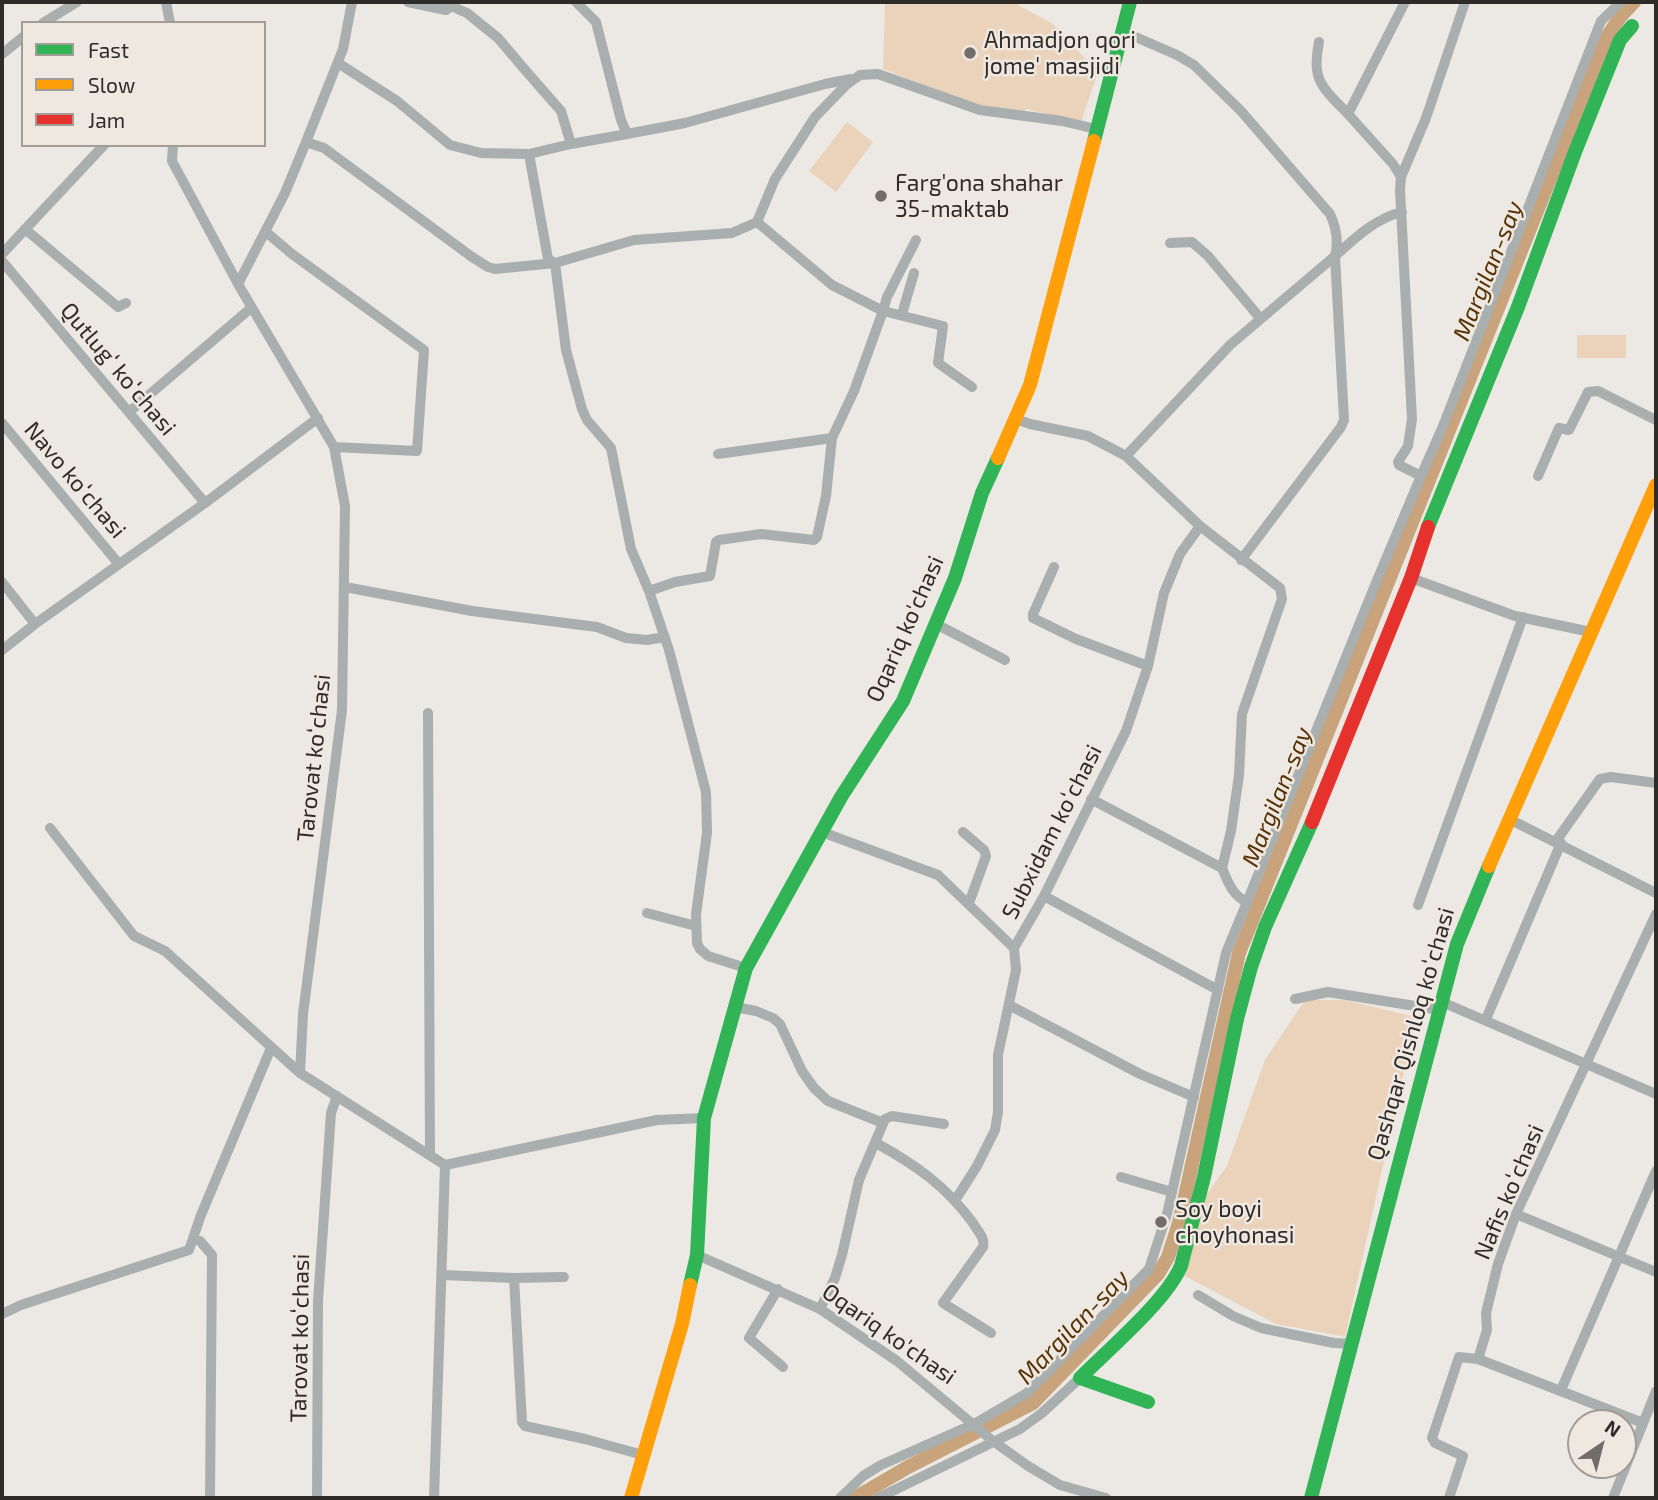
<!DOCTYPE html>
<html>
<head>
<meta charset="utf-8">
<style>
  body { margin:0 }
  #map { position:relative; width:1658px; height:1500px; overflow:hidden; background:#ece8e4; font-family:"Exo 2",sans-serif }
  canvas { display:block }
  .frame { position:absolute; inset:0; border:4px solid #2e2b29; pointer-events:none }
  .legend { position:absolute; left:21px; top:21px; width:245px; height:126px; box-sizing:border-box; background:#efe8e1; border:2px solid #a29c97; margin:0; padding:9px 12px; list-style:none; font-size:21px; color:#2e2b29 }
  .legend li { display:flex; align-items:center; gap:14px; height:35px }
  .legend b { width:35px; border:2px solid #a29c97 }
  .north { position:absolute; left:1567px; top:1409px; width:70px; height:70px; box-sizing:border-box; background:#efe8e1; border:2px solid #a29c97; border-radius:50%; rotate:35deg; font-size:19px; font-weight:700; line-height:28px; text-align:center; color:#2e2b29 }
  .north::after { content:''; display:block; margin:auto; width:24px; height:32px; background:#706d6a; clip-path:polygon(50% 0,100% 100%,50% 72%,0 100%) }
</style>
</head>
<body>
<div id="map">
<canvas width="1658" height="1500"></canvas>
<div class="frame"></div>
<ul class="legend">
<li><b style="height:9px;background:#30b455"></b>Fast</li>
<li><b style="height:9px;background:#ff9f0a"></b>Slow</li>
<li><b style="height:9px;background:#e5322d"></b>Jam</li>
</ul>
<div class="north">N</div>
</div>
<script>
const g = document.querySelector('canvas').getContext('2d');
g.lineJoin = 'round';
function fill(path, color) {
  g.fillStyle = color;
  g.fill(path, 'evenodd');
}
function stroke(path, color, width, dash) {
  g.strokeStyle = color;
  g.lineWidth = width;
  g.lineCap = dash ? 'butt' : 'round';
  g.setLineDash(dash || []);
  g.stroke(path);
}
function label(font, color, halo, rows, align = 'center') {
  g.font = font + ' "Exo 2",sans-serif';
  g.lineWidth = 5;
  g.setLineDash([]);
  g.textBaseline = 'middle';
  g.strokeStyle = halo;
  g.fillStyle = color;
  for (const [text, x, y, turn = 0] of rows) {
    g.save();
    g.translate(x, y);
    g.rotate((+turn || 0) * Math.PI / 180);
    g.textAlign = isNaN(turn) ? turn : align;
    if (halo) g.strokeText(text, 0, 0);
    g.fillText(text, 0, 0);
    g.restore();
  }
}
fill(new Path2D(`
  M885 2H1013L1053 24 1098 72 1081 122 1026 109 1024 113 969 103 883 69Z
  M847 122 873 142 836 192 809 171Z
  M1577 335H1626V358H1577Z
  M1305 1000H1344L1416 1017 1345 1337 1276 1324 1181 1274 1201 1202 1227 1166 1265 1060Z`), '#ebd3bb');
stroke(new Path2D(`
  M855 1498 908 1467 1033 1403 1158 1274 1168 1257 1179 1223 1239 953 1607 37 1620 17 1634 2`), '#c8a37c', 14);
stroke(new Path2D(`
  M166 2 170 23
  M408 2 446 10 451 6
  M447 2 451 6 467 13 498 38 526 71 561 111 571 144 529 154 548 259 555 263 566 350 582 409 587 420 611 448 631 549 649 591 669 650 706 792 707 833 696 914 697 943 700 949 708 956 746 968
  M1405 2 1348 114 1393 164 1401 177 1400 190 1412 419 1408 446 1398 462 1399 465 1421 476 1443 426 1601 21 1621 2
  M43 23 77 2
  M1124 32 1177 55 1194 65 1241 111 1330 214C1336 227 1339 241 1335 256L1230 345 1126 456
  M1319 42C1311 80 1322 87 1348 114
  M2 54 23 37
  M338 63 397 101 450 145 481 153 529 154
  M627 134 685 123 825 84 851 79
  M306 142 324 148 472 257 488 267 495 269 555 263 634 240 732 233 757 222 775 179 815 117 846 85 860 75 878 74 980 110 1062 121 1096 129
  M571 144 627 134 621 120 596 22 576 2
  M173 145 172 161 238 284
  M1401 177 1426 118 1465 2
  M25 229 118 307 126 303
  M266 232 292 254 424 350 417 451 334 447
  M916 240 887 297 883 311 943 326 938 363 972 387
  M1170 243 1192 242 1208 256 1260 318
  M2 254 104 145
  M2 261 205 503
  M902 314 914 273
  M129 412 251 308
  M1016 419 1030 424 1088 436 1126 456 1200 526 1280 588 1282 599 1242 714 1239 775 1231 831 1222 868
  M2 423 118 563
  M718 454 832 438
  M1538 476 1559 428 1569 430 1588 392 1598 391 1656 420
  M1241 560 1341 427 1344 420 1335 256C1355 238 1376 218 1402 212
  M1054 567 1033 614V618L1076 639 1148 666
  M1411 578 1515 616 1591 632
  M2 582 35 624
  M345 587 472 611 597 627 626 638 647 640 665 637
  M649 591 675 582 710 576 716 542 719 540 761 534 814 540 817 537 826 496 832 438 854 391 883 311 832 285 757 222
  M936 624 1005 660
  M2 650 35 624 205 503 318 418
  M428 713 430 1155
  M1511 820 1656 893
  M50 828 134 936 165 951 300 1073 445 1165 657 1120 704 1118
  M822 832 938 875 1014 948
  M963 832 984 850 986 856 969 903
  M1556 841 1600 779 1611 777 1656 783
  M1044 896 1218 990
  M1247 902 1375 585 1421 476
  M1418 905 1523 617
  M647 913 696 926
  M1295 999 1328 992 1440 1010
  M1442 1002 1656 1094
  M1009 1005 1140 1074 1194 1097
  M735 1007 756 1011 773 1018 780 1024 802 1071 814 1088 828 1101 883 1123
  M1486 1019 1561 843
  M300 1073 303 1014 342 710 345 506 334 447 238 284 285 193 306 142 343 49 352 2
  M876 1143C916 1165 946 1186 973 1223 978 1232 985 1237 983 1247L943 1303 991 1333
  M1121 1177 1172 1192
  M956 1199 977 1166 995 1130 998 1112V1055L1016 970 1014 948 1044 896 1126 731 1148 666 1164 593 1180 554 1200 526
  M1516 1214 1656 1272
  M200 1241 212 1255 210 1498
  M697 1255 820 1309 897 1361 993 1441 1028 1466 1060 1485 1106 1498
  M442 1275 514 1278 564 1277
  M514 1278 522 1422 525 1426 585 1439 643 1455
  M778 1289 749 1338 783 1367
  M1198 1295 1233 1316 1261 1328 1334 1343 1352 1344
  M820 1309 835 1278 842 1255 859 1180 885 1119 892 1116 944 1124
  M2 1314 21 1305 189 1250 201 1215 271 1048
  M1478 1359 1643 1423
  M1561 1390 1656 1171
  M317 1498 318 1301 331 1113 337 1096
  M434 1498 445 1165
  M840 1498 863 1476 881 1465 974 1424 1027 1393 1149 1269 1167 1214 1226 953 1247 902C1232 895 1228 882 1222 868L1091 799
  M878 1498 1020 1429 1042 1413 1080 1378
  M1449 1498 1463 1456 1435 1443 1432 1438 1459 1357 1478 1359 1487 1330 1486 1313 1498 1264 1516 1214 1656 914
  M1613 1498 1656 1391`), '#a8afae', 10);
stroke(new Path2D(`
  M1094 141 1130 2
  M1428 527 1518 307 1575 152 1620 40 1632 26
  M690 1285 697 1255 704 1118 746 968 841 797 903 701 955 578 982 493 998 458
  M1148 1402 1080 1378C1109 1349 1166 1301 1181 1266L1204 1177 1237 1019 1251 967 1265 927 1312 822
  M1311 1498 1457 944 1489 866`), '#30b455', 14);
stroke(new Path2D(`
  M998 458 1030 385 1094 141
  M1489 866 1656 485
  M631 1498 682 1324 690 1285`), '#ff9f0a', 14);
stroke(new Path2D(`
  M1312 822 1411 578 1428 527`), '#e5322d', 14);
for (const [x, y, r, color] of [
  [970,53,7,"#706d6a"],
  [881,196,7,"#706d6a"],
  [1161,1222,7,"#706d6a"]
]) {
  const dot = new Path2D();
  dot.arc(x, y, r, 0, 2 * Math.PI);
  g.fillStyle = color;
  g.fill(dot);
  stroke(dot, '#efe8e1', 2.5);
}
label('23px', '#2e2b29', '#efe8e1', [
  ["Ahmadjon qori",984,40],
  ["jome' masjidi",984,66],
  ["Farg'ona shahar",895,183],
  ["35-maktab",895,209],
  ["Soy boyi",1175,1209],
  ["choyhonasi",1175,1235]
], 'left');
label('23px', '#2e2b29', '#efe8e1', [
  ["Qutlugʻ koʻchasi",118,369,50],
  ["Navo koʻchasi",75,480,50],
  ["Oqariq ko'chasi",905,629,-66],
  ["Tarovat koʻchasi",314,758,-84],
  ["Subxidam koʻchasi",1052,832,-63],
  ["Qashqar Qishloq koʻchasi",1411,1034,-74],
  ["Nafis koʻchasi",1509,1192,-67],
  ["Oqariq ko'chasi",889,1334,35],
  ["Tarovat koʻchasi",300,1338,-89]
]);
label('italic 24px', '#553206', '#efe8e1', [
  ["Margilan-say",1488,271,-68],
  ["Margilan-say",1277,797,-68],
  ["Margilan-say",1073,1327,-46]
]);
</script>
</body>
</html>
